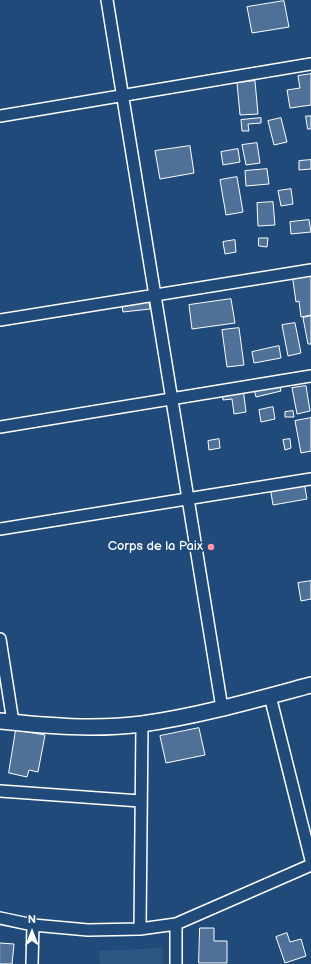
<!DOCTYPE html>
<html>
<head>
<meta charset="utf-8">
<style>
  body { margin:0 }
  #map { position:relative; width:311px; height:964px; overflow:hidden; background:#1f4a7a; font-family:"Balsamiq Sans",sans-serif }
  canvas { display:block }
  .north { position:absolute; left:12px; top:912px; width:40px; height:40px; -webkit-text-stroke:3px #1f4a7a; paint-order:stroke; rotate:0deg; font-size:11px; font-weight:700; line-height:16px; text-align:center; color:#fff }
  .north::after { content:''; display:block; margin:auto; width:14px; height:18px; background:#fff; clip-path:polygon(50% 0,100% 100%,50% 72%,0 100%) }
</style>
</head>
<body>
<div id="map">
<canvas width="311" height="964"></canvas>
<div class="north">N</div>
</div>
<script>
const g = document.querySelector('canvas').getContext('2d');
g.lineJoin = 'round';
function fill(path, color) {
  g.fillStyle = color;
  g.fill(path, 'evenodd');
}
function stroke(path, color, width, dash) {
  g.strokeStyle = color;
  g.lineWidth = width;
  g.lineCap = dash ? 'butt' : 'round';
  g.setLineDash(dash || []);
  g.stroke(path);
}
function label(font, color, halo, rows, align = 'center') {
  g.font = font + ' "Balsamiq Sans",sans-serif';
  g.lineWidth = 3.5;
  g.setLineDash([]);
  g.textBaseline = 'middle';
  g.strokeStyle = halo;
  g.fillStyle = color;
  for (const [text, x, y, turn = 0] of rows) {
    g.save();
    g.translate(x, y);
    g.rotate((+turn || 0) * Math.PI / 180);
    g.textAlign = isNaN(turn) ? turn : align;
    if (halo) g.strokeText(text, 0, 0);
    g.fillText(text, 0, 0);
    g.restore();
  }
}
fill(new Path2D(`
  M163 948V964H100L99 951Z`), '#2e5683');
const building = new Path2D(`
  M284 1 289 27 252 33 247 7Z
  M311 74V105L290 108 287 90 300 88 298 76Z
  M255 81 258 114 240 115 237 83Z
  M306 116H311V129H308Z
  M261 118V123L248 124 249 131H242L241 120Z
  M281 118 287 142 274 145 268 121Z
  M257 143 260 163 246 165 242 145Z
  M190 146 194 173 160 179 155 151Z
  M238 149 240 162 223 165 221 152Z
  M311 160V169L299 170V161Z
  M267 169 269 184 246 186 245 171Z
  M237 177 243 212 226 215 220 180Z
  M291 189 293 204 281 206 278 191Z
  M273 202 275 225 258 226 257 203Z
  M309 220 311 232 291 234 290 222Z
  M259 238H268L267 247 259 246Z
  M235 240 236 252 225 254 223 242Z
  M311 272V315L301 317 299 301 296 302 292 274Z
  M148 294 150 309 123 312 121 298Z
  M231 299 235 323 192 329 189 305Z
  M311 316V344H308L303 318Z
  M295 323 301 353 288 356 282 325Z
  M239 328 244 365 227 367 222 330Z
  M279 346 281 358 254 363 252 352Z
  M278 379 281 391 256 397 253 385Z
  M306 386 310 411 297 414 292 388Z
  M243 388 246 412 234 414 232 399 223 400 222 391Z
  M273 407 275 419 261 422 259 410Z
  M293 411 294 417H285V412Z
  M311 418V451L301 453 295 421Z
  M219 439 220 448 209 450 208 441Z
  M290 439 291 448 285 450 283 440Z
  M304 482 307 499 273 505 270 487Z
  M311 581V599L301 601 298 583Z
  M199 728 205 755 166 763 160 736Z
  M16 730 45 735 38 772 29 770 27 777 9 773Z
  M200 928H214V941H227V963H199Z
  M287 933 290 942 301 939 306 956 285 963 276 937Z
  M0 943 14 944 12 964H0Z`);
fill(building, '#507197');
stroke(building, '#fff', 1);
const street = new Path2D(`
  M107 0 222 708
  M0 116 311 64
  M0 320 311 270
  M0 427 311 376
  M0 529 311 479
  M0 639 13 722
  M270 696 311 860
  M0 791 140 801
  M0 918 33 925 88 930 140 929 176 924 311 865
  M176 924V964
  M140 929 142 724
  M32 964 33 925`);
const secondary = new Path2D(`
  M0 721C47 726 95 730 142 724 199 716 255 700 311 685`);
stroke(street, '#fff', 14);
stroke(secondary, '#fff', 18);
stroke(street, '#1f4a7a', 11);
stroke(secondary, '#1f4a7a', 15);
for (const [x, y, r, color] of [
  [211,547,4,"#ff9aa2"]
]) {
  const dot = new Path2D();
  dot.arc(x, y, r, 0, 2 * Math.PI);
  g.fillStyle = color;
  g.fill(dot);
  stroke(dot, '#1f4a7a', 1.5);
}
label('13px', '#fff', '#1f4a7a', [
  ["Corps de la Paix",203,547]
], 'right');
</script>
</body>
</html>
